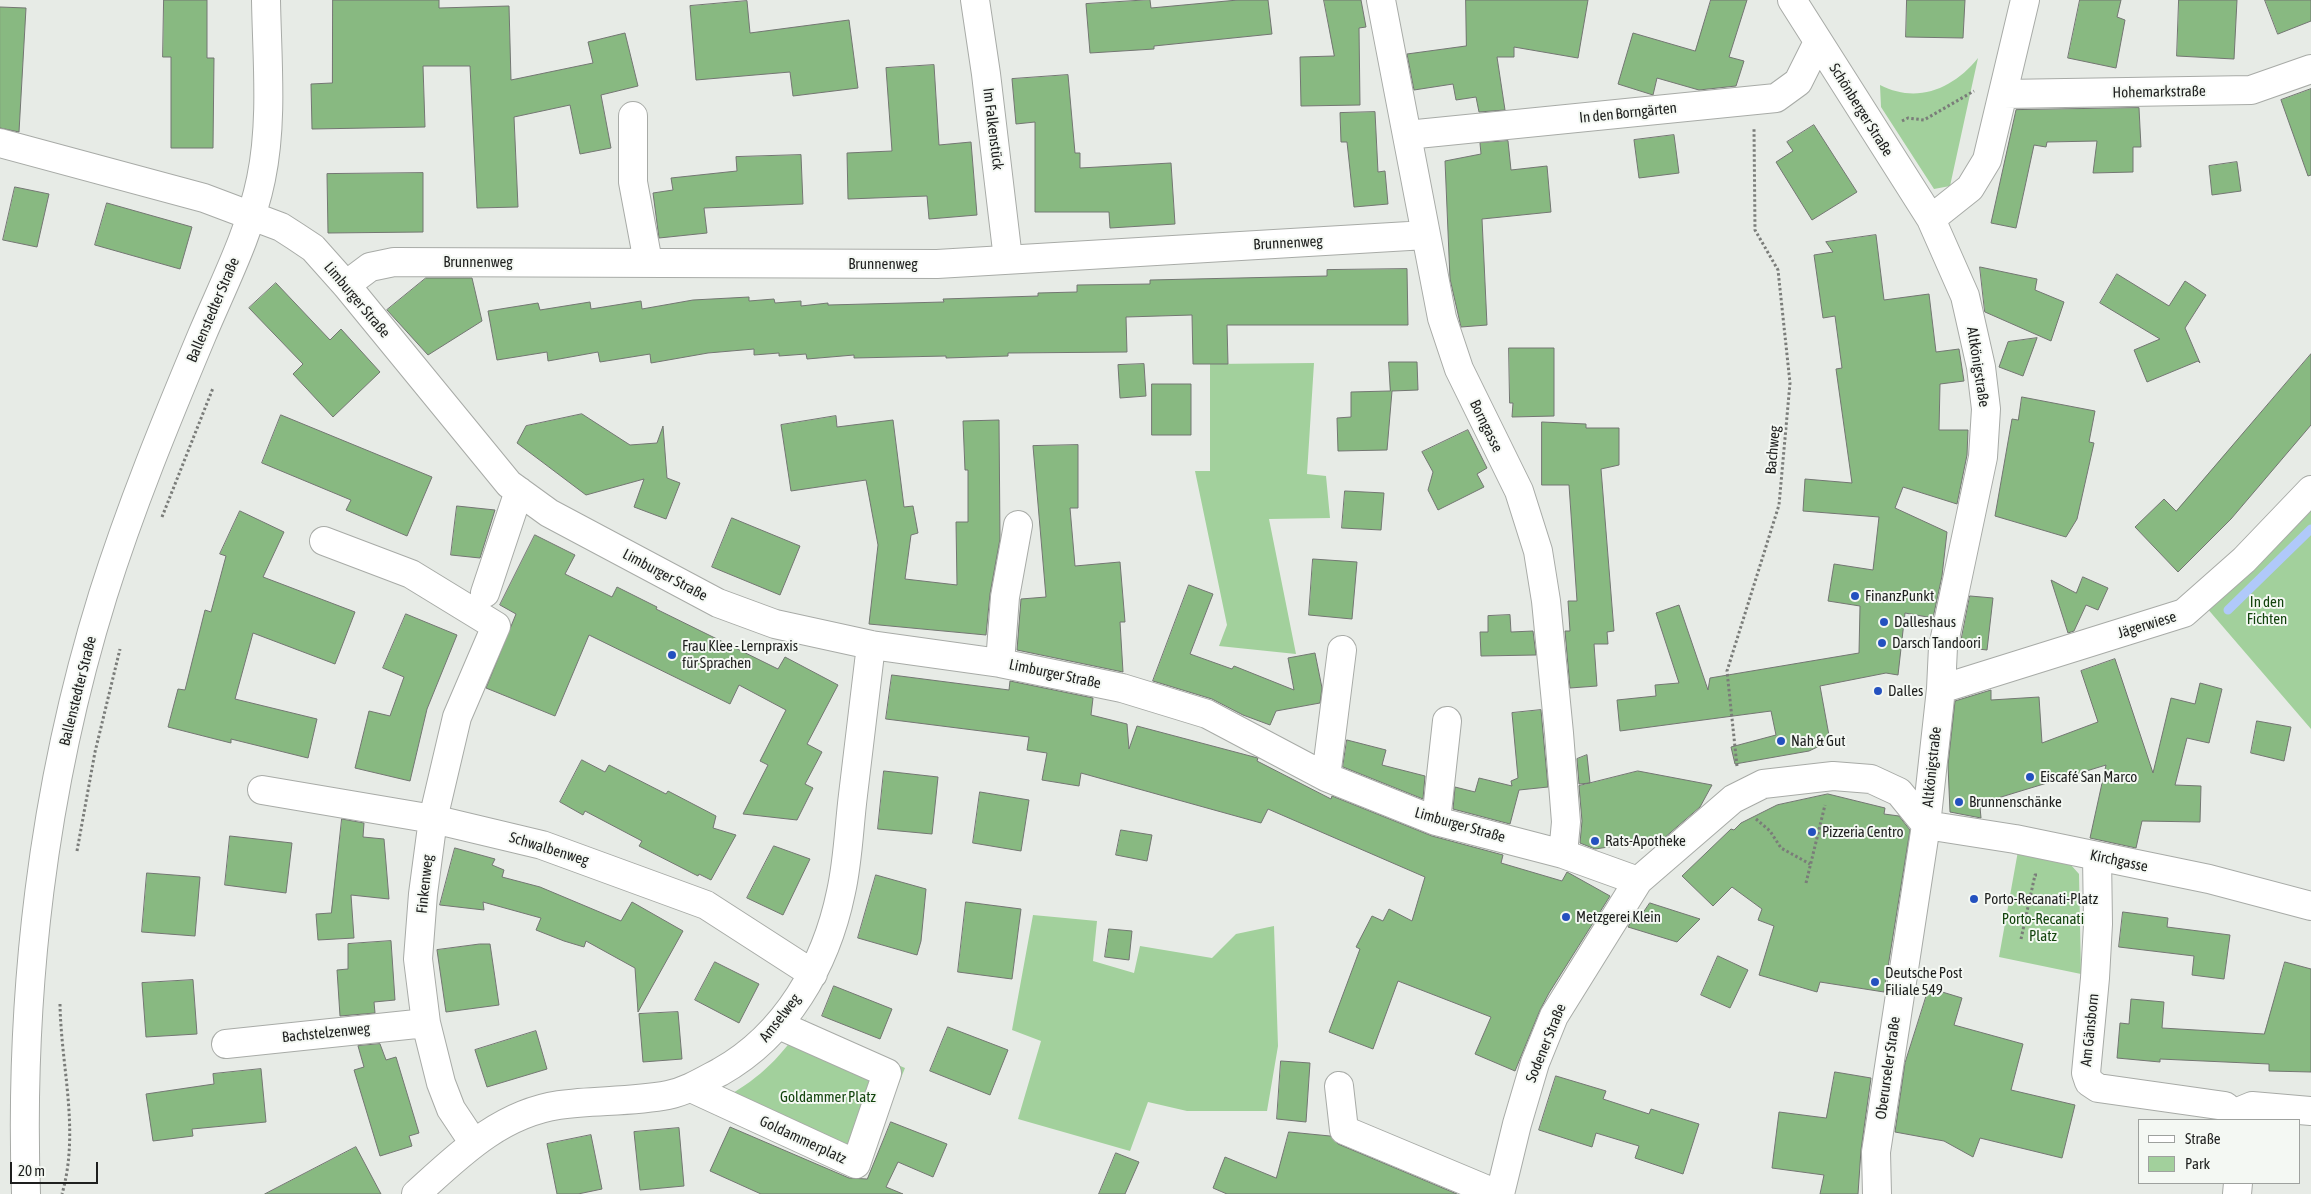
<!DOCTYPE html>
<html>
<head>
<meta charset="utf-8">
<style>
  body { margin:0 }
  #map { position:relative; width:2311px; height:1194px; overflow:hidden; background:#e7ebe6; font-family:"Asap Condensed",sans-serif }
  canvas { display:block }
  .legend { position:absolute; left:2138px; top:1119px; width:162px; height:65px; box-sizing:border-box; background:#f4f8f3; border:1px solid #9ea19e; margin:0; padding:6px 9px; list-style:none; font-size:15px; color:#1e1f1e }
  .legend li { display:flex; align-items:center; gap:10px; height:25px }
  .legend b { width:25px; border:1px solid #9ea19e }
  .scale { position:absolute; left:10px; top:1162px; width:88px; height:22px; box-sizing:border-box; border:2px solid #1e1f1e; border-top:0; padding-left:6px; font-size:15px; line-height:18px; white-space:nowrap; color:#1e1f1e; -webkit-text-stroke:4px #f4f8f3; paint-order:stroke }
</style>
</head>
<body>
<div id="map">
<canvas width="2311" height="1194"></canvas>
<ul class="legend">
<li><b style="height:6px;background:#fff"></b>Straße</li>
<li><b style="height:14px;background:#a2d09c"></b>Park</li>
</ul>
<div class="scale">20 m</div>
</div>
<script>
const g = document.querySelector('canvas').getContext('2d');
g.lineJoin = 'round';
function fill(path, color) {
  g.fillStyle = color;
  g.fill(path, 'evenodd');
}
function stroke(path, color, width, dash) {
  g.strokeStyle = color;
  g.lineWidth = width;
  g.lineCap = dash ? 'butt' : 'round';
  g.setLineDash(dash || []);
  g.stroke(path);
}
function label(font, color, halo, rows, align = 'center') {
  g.font = font + ' "Asap Condensed",sans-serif';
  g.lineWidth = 4;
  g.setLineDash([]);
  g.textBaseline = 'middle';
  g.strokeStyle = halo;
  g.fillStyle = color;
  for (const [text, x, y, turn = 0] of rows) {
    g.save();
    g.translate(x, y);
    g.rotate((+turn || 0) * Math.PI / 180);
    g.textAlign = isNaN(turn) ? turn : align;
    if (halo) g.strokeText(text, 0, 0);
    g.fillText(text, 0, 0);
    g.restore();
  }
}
fill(new Path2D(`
  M1978 58 1950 186 1934 189 1881 107 1880 85C1917 104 1953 89 1978 58Z
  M1314 363 1307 474 1326 476 1330 518 1269 519 1296 654 1219 646 1227 625 1195 471H1210V364Z
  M2311 509V729L2206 607Z
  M2018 851 2071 865 2079 874 2081 974 1999 957Z
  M1033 915 1097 921 1093 961 1134 973 1140 946 1212 958 1236 934 1274 926 1278 1046 1267 1111H1187L1148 1102 1130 1151 1018 1119 1041 1041 1012 1030Z
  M807 1017 805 1021 810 1028 905 1068 868 1160 733 1093C765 1074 788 1049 807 1017Z`), '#a2d09c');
stroke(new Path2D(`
  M2228 610 2311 529`), '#b0c9fa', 9);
const building = new Path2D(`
  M164 0H207V58H214L213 148H171V57H163Z
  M333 0H439V8L509 6 511 80 593 63 588 42 625 33 638 86 601 95 611 148 580 154 570 105 514 117 518 207 477 208 470 66H423L425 127 312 129 311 84 332 83Z
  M1150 0 1151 8 1238 0H1268L1272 34 1154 46V49L1090 53 1086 4Z
  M1324 0H1361L1366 27 1359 28 1360 105 1301 106 1300 57 1334 56Z
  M1466 0H1588L1578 58 1514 47V57H1497L1505 110 1479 112 1476 97 1456 100 1453 84 1414 90 1407 54 1466 46Z
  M1711 0H1747L1729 57 1744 61 1736 86 1699 90 1657 78 1653 95 1618 84 1633 33 1695 51Z
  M1907 0H1965L1963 38 1906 37Z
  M2080 0H2121L2117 17 2125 20 2116 68 2068 58Z
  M2179 0H2237L2234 59 2177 56Z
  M2265 0H2311V21L2278 34Z
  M747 1 750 33 849 20 858 88 793 96 790 72 696 80 690 6Z
  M0 7 26 8 19 132 0 128Z
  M934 65 939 145 971 142 977 215 929 219 927 196 848 199 847 153 892 151 886 68Z
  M1068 75 1075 153H1080V168L1171 163 1175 224 1110 228 1109 212H1035V122L1016 124 1012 79Z
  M2311 89V175L2308 176 2281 100Z
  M2139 108 2141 147H2133V172L2093 173 2097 141 2047 142 2046 147 2034 145 2016 228 1991 223 2016 110Z
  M1375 112 1378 172 1385 171 1388 204 1354 207 1347 142H1341L1340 113Z
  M1814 125 1857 192 1812 220 1776 162 1793 151 1787 142Z
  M1674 135 1679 173 1639 178 1634 140Z
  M1508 141 1511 170 1547 166 1551 212 1482 219 1487 325 1461 327 1450 279 1445 161 1481 154 1480 143Z
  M801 155 803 204 704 208 707 233 659 238 653 193 673 190 671 178 737 171 736 157Z
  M2237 162 2241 191 2212 195 2209 166Z
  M423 173V232L328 233 327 174Z
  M15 187 49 194 37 247 3 240Z
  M107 203 192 227 180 269 95 245Z
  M1876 235 1884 300 1929 294 1936 352 1959 349 1964 381 1940 384 1939 430H1968L1967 455 1957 504 1903 487 1895 508 1947 532 1942 576 1933 618 1905 613 1898 675 1886 673 1820 686 1830 741 1809 751 1735 764 1731 747 1776 735 1771 711 1620 731 1617 700 1656 696 1655 685 1679 683 1656 613 1679 605 1708 690 1710 678 1859 653 1860 606 1828 601 1834 564 1873 570 1879 517 1803 511 1805 479 1852 483 1836 369 1842 368 1835 316 1823 318 1814 255 1833 252 1826 242Z
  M1980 267 2037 279 2035 290 2064 302 2051 341 1985 312Z
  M1407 269 1408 325H1227L1228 364H1193L1192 315 1126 317 1127 352 1008 353V356L946 358V356L854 358V355L807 359 806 354 779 356V353L754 355V349L708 353 651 363 650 354 600 362 598 352 548 361 547 352 497 360 488 311 538 303 540 310 590 302 591 309 641 301 642 309 693 300 749 297V301L774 299 775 303 801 301V306L828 303V305L944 302 943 299 1038 296V293L1077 292V285L1150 284V280L1327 276V270Z
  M2117 274 2169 306 2185 281 2206 295 2185 328 2200 363 2198 361 2147 382 2134 350 2160 339 2100 303Z
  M426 278H472L482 321 428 355 387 310Z
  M276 283 330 340 341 329 380 372 333 417 293 374 303 364 249 308Z
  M2037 338 2023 376 1999 367 2008 342Z
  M1509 348H1554V416L1512 417 1513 403H1510Z
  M2311 354V425L2231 519 2178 572 2135 527 2164 499 2176 511Z
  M1389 362H1417L1418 390 1392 391 1387 450 1338 451 1337 418 1351 417V392L1390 391Z
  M1144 364 1146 396 1120 398 1118 365Z
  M1152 384H1191V435H1152Z
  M2022 397 2095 411 2089 442 2094 443 2077 519 2066 537 1995 516 2012 419 2018 420Z
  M582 414 630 445 657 443 663 426 667 478 680 483 666 519 634 507 644 479 586 495 517 443 526 426Z
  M281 415 432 477 407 536 346 510 351 500 262 463Z
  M836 416 837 427 893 420 904 507 913 506 918 533 911 535 905 579 957 585 956 522H968V470H965L963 421 999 420 1000 539 990 594 986 635 869 624 878 545 866 480 791 491 781 425Z
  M1542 422 1586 424V428H1619V465L1601 469 1614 631 1607 632 1608 644H1594L1597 686 1570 688 1565 631H1570L1568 601H1577L1569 485H1542Z
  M1468 430 1487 468 1477 474 1484 487 1438 510 1428 490 1433 472 1422 452Z
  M1078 445V508H1070L1075 566 1120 562 1125 622H1120L1123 672 1017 650 1021 599 1046 597 1033 446Z
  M1345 491 1384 493 1381 530 1342 528Z
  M457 506 495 510 480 558 451 555Z
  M240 511 284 532 263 577 355 612 335 664 253 633 235 699 317 719 308 758 231 739V743L168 727 178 689 185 690 205 610 211 612 226 556 220 554Z
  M732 518 800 546 780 595 712 567Z
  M535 535 575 555 565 574 612 597 617 587 657 607 656 609 778 669 785 657 838 685 807 744 822 752 805 784 813 788 797 820 743 814 768 765 760 761 786 710 739 685 730 704 589 635 555 716 486 688 516 614 500 605Z
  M1313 559 1357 562 1352 619 1309 615Z
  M2083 577 2108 588 2098 610 2086 605 2074 631 2068 633 2051 580 2076 593Z
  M1189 585 1213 594 1190 654 1232 669 1234 666 1294 690 1288 658 1315 653 1322 688 1320 703 1276 711 1270 725 1243 715 1212 699 1153 681Z
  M1970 596 1993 598 1987 650 1960 647Z
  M406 614 457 635 427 709 410 781 355 768 369 711 390 716 404 677 383 668Z
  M1510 615 1511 632 1533 631 1536 655 1481 656 1480 632H1488V616Z
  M2115 659 2153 773 2171 698 2195 704 2200 683 2222 689 2209 743 2187 738 2175 785 2201 786 2200 822 2142 821 2136 848 2090 838 2106 765 1988 801 1989 805 1980 807 1981 818 1950 812 1948 765 1955 701 1991 690V700L2039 697 2042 743 2098 722 2081 671Z
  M892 675 1009 690 1010 681 1093 698 1091 715 1127 724 1129 749 1137 726 1254 757 1258 758 1257 761 1331 799 1332 796 1432 836 1503 855 1501 863 1562 881 1567 872 1610 896 1549 993 1540 1010 1515 1071 1475 1054 1491 1017 1398 981 1373 1049 1329 1032 1360 949 1356 947 1372 916 1383 921 1389 909 1412 921 1425 877 1268 809 1261 823 1081 773 1079 786 1042 780 1047 753 1027 750 1029 737 886 719Z
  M1541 710 1548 787 1519 790 1510 824 1453 809 1455 787 1475 792 1479 778 1512 786 1511 781 1518 778 1512 713Z
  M2257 721 2291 727 2284 761 2251 753Z
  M1347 740 1386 750 1382 765 1425 776 1423 799 1343 767Z
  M1587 755 1590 783 1579 784 1577 759Z
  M582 760 605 772 609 765 666 794 668 791 716 816 713 828 736 835 711 880 699 874 698 876 639 846 642 841 585 811 583 815 560 802Z
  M884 771 938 777 932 834 878 829Z
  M1638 771 1712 785 1700 807 1663 839 1595 849 1580 843 1582 821 1579 786Z
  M980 792 1029 800 1021 851 973 843Z
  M1828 794 1885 808 1884 814 1899 816 1910 830 1884 992 1820 982 1817 992 1759 975 1774 926 1758 920 1762 909 1732 887 1713 906 1682 876 1731 829 1734 830 1741 823 1777 805Z
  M342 819 364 823 363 837 384 839 389 899 351 895 354 938 318 940 316 914 331 913Z
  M1121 830 1152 835 1147 861 1116 855Z
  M230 836 292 843 286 893 225 885Z
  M774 846 810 859 783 915 747 898Z
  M455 848 495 859 492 865 504 870 502 877 540 887 621 921 632 902 683 931 638 1012 635 968 586 941 584 947 564 941 536 930 541 918 483 902 484 910 440 905Z
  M147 873 200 877 195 936 142 932Z
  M876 875 926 889 921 941 917 955 858 938Z
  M966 902 1021 909 1012 979 958 972Z
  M1650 903 1700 919 1677 942 1628 927 1637 912 1641 915Z
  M2123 912 2168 918 2167 927 2230 935 2224 979 2192 975 2194 956 2119 947Z
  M1109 929 1132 931 1129 960 1105 957Z
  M391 941 395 1000 374 1002 375 1013 340 1016 337 970 348 969V944Z
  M480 944H490L499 1005 446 1012 437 950Z
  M1718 956 1748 970 1730 1008 1701 995Z
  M715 962 759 984 739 1023 695 1000Z
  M2285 962 2311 969V1072L2269 1071V1064L2160 1059V1062L2117 1058 2120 1023 2129 1024 2131 999 2164 1002 2162 1028 2264 1034Z
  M193 980 197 1034 146 1037 142 983Z
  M834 986 892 1009 880 1039 822 1016Z
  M1929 988 1962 998 1954 1025 2023 1044 2011 1090 2075 1105 2062 1158 1980 1138 1973 1157 1944 1141 1895 1132 1905 1063Z
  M678 1012 682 1059 643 1062 639 1014Z
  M948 1027 1008 1050 990 1095 930 1071Z
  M536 1031 547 1069 487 1087 475 1050Z
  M380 1044 386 1060 396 1057 419 1133 409 1136 412 1146 380 1156 354 1070 364 1067 358 1046Z
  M1281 1061 1310 1063 1306 1122 1277 1119Z
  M261 1069 266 1122 192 1129 193 1136 153 1141 146 1094 214 1084 213 1074Z
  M1835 1072 1871 1078 1861 1150 1858 1194H1820L1824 1175 1772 1168 1779 1112 1826 1118Z
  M1556 1076 1606 1091 1603 1099 1649 1114 1651 1109 1699 1124 1683 1174 1635 1158 1639 1146 1596 1133 1592 1147 1539 1130Z
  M891 1122 947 1144 933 1177 898 1162 886 1187 903 1194H761L710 1171 730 1127 849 1178 867 1179Z
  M679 1128 684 1186 640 1190 634 1132Z
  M1289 1132 1330 1136 1338 1144 1457 1194H1227L1213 1188 1225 1157 1276 1178Z
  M591 1135 602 1189 578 1194H557L547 1144Z
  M356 1147 381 1194H265Z
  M1116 1153 1139 1162 1125 1194H1099Z`);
fill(building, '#88b981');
stroke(building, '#737672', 1);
const minor = new Path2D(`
  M975 0 986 74 1008 259
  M1381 0 1442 318 1459 369 1519 491 1538 551 1546 601 1559 733 1566 822 1563 854
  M1792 0 1931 219 1965 296 1981 367 1986 409 1983 457 1943 647 1941 689 1926 825 1876 1152 1877 1194
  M2004 94 2251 90 2311 69
  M633 116V182L648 262
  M1407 135 1776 98 1798 82 1818 42
  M0 143 204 198 281 227 295 236 313 248 346 285 509 484 549 513 718 603 775 624 871 645 1000 663 1122 688 1207 714 1326 777 1436 821 1563 854 1638 881
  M1931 219 1970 188 1987 160 2025 0
  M346 285 370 267 394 262 937 264 1426 235
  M324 541 411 574 496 626 457 717 433 819 423 894 418 959 426 1023 441 1083 451 1109 473 1142
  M485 593 519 491
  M1000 663 1005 597 1018 525
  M1941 689 2184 613 2244 560 2311 490
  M1326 777 1342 650
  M262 790 433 819 542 845 706 905 813 974
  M1436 821 1447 721
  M1926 825 2015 839 2209 879 2311 906
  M2097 856 2098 924 2095 978 2086 1073 2089 1082 2098 1088 2225 1106 2240 1120
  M226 1044 426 1023
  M1339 1086 1344 1130 1497 1194
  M691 1088 856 1164 887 1073 779 1025
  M2235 1113 2252 1106 2311 1111
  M26 1194C19 993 43 788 103 595 131 506 166 421 202 335 223 285 250 233 261 179 273 121 267 59 266 0
  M416 1194C458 1156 499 1114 559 1105 595 1100 632 1102 668 1095 687 1091 703 1081 720 1072 786 1035 826 965 841 892 848 861 849 827 853 795 859 745 865 695 871 645
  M1500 1194 1517 1124 1535 1063 1554 1016 1638 881 1733 799 1763 784 1833 776 1871 779 1899 792 1926 825
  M2237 1194 2238 1183`);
stroke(minor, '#a8aba7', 30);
stroke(new Path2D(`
  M1902 121 1908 118 1924 120 1974 91
  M162 517 213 388
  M1737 766 1727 671 1779 505 1790 383 1778 270 1755 230 1754 128
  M1756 819 1770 831 1781 848 1810 864
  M77 851 95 752 120 649
  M1806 883 1825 805
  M2021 939 2035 875H2037
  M60 1004C61 1067 80 1131 62 1194`), '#7a7c79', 3, [2.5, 2.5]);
stroke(minor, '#fff', 28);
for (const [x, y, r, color] of [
  [1855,596,5,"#2451bf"],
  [1884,622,5,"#2451bf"],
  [1882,643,5,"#2451bf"],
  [672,655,5,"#2451bf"],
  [1878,691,5,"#2451bf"],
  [1781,741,5,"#2451bf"],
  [2030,777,5,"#2451bf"],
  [1959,802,5,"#2451bf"],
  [1812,832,5,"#2451bf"],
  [1595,841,5,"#2451bf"],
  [1974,899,5,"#2451bf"],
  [1566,917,5,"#2451bf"],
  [1875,982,5,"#2451bf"]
]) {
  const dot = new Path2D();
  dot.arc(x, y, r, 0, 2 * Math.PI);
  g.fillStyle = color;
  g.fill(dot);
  stroke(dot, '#f4f8f3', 2);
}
label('15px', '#1e1f1e', '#f4f8f3', [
  ["Hohemarkstraße",2159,92,-1],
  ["Schönberger Straße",1861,110,58],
  ["In den Borngärten",1628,113,-6],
  ["Im Falkenstück",993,129,83],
  ["Brunnenweg",1288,243,-3],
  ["Brunnenweg",478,262],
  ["Brunnenweg",883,264],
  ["Limburger Straße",357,300,50],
  ["Ballenstedter Straße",213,310,-67],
  ["Altkönigstraße",1978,367,81],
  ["Borngasse",1486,426,64],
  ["Bachweg",1773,450,-85],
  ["Limburger Straße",665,575,28],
  ["Jägerwiese",2147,625,-17],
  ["Limburger Straße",1055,674,12],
  ["Ballenstedter Straße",78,691,-76],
  ["Altkönigstraße",1932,767,-84],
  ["Limburger Straße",1460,825,16],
  ["Schwalbenweg",549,849,17],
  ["Kirchgasse",2119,861,12],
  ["Finkenweg",425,884,-84],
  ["Amselweg",780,1018,-52],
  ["Am Gänsborn",2090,1030,-84],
  ["Bachstelzenweg",326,1033,-6],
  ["Sodener Straße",1546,1043,-68],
  ["Oberurseler Straße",1888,1068,-82],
  ["Goldammerplatz",803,1140,25]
]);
label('15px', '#1e1f1e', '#f4f8f3', [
  ["FinanzPunkt",1865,596],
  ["Dalleshaus",1894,622],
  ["Darsch Tandoori",1892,643],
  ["Frau Klee - Lernpraxis",682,646],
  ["für Sprachen",682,663],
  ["Dalles",1888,691],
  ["Nah & Gut",1791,741],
  ["Eiscafé San Marco",2040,777],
  ["Brunnenschänke",1969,802],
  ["Pizzeria Centro",1822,832],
  ["Rats-Apotheke",1605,841],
  ["Porto-Recanati-Platz",1984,899],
  ["Metzgerei Klein",1576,917],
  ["Deutsche Post",1885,973],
  ["Filiale 549",1885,990]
], 'left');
label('15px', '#13440d', '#f4f8f3', [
  ["In den",2267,602],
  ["Fichten",2267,619],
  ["Porto-Recanati",2043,919],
  ["Platz",2043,936],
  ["Goldammer Platz",828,1097]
]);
</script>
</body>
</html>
